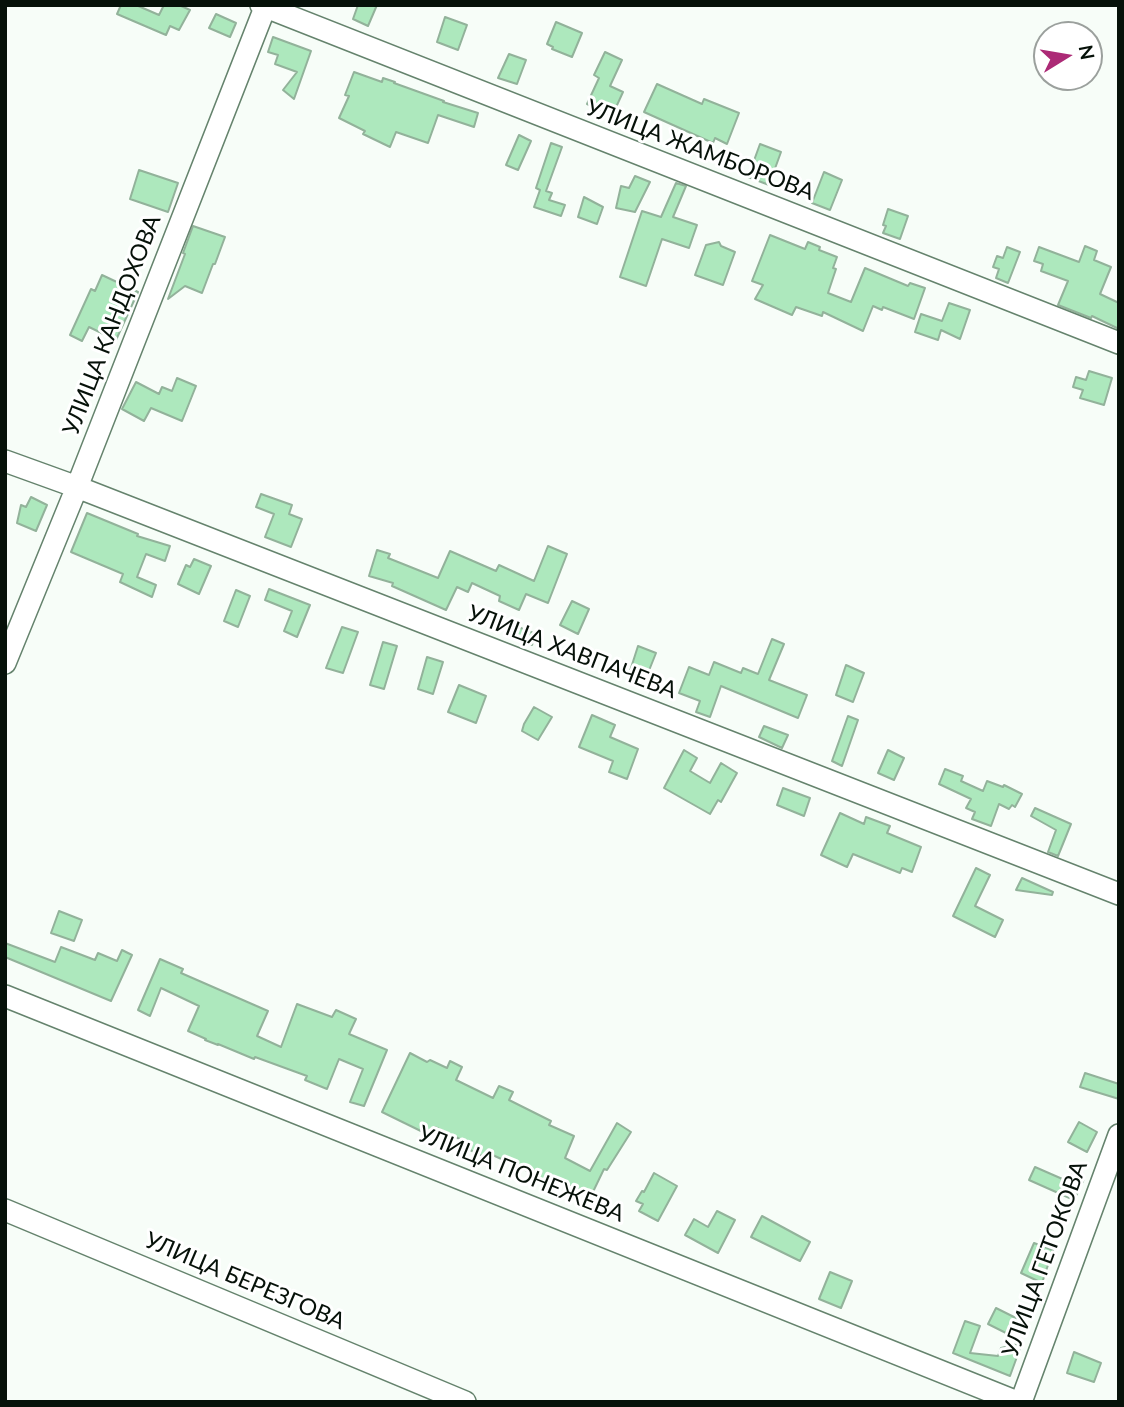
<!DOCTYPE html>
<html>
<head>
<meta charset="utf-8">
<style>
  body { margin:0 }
  #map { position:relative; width:1124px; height:1407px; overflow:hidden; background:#f7fdf8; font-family:Lato,sans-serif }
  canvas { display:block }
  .frame { position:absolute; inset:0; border:7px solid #061109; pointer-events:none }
  .north { position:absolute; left:1033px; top:21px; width:70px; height:70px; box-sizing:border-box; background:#fff; border:2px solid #9ba09d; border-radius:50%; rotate:79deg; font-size:19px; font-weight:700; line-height:28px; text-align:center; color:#061109 }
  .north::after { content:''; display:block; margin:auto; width:24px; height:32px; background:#ac2a76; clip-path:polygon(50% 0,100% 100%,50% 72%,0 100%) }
</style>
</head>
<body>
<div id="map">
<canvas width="1124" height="1407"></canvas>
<div class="frame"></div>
<div class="north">N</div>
</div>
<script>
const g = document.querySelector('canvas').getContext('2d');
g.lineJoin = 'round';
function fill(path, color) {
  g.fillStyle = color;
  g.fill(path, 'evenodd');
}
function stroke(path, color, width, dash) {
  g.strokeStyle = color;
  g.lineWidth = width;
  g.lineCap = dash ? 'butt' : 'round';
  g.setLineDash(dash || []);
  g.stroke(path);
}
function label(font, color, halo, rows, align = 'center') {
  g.font = font + ' Lato,sans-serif';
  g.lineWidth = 6;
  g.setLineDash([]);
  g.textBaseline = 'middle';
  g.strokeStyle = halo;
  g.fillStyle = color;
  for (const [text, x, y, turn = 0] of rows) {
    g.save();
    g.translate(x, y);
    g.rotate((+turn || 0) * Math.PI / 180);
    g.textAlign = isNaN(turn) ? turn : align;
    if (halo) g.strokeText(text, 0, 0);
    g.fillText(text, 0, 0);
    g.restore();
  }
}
const building = new Path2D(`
  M121 5H136L159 15 164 5H179L190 10 179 30 170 26 166 35 117 14Z
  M358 5H377L368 26 353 19Z
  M216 14 236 23 230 37 209 28Z
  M445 17 467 25 458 50 437 42Z
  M556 22 582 33 572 57 552 49 553 47 547 44Z
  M273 37 311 51 294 99 283 90 297 72 275 64 278 55 268 52Z
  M605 52 622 60 610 86 623 92 612 116 587 104 599 78 594 75Z
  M509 54 526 60 517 84 498 78Z
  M354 72 382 82 383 78 395 82 394 83 444 101 443 102 478 113 474 127 438 115 428 143 396 132 390 147 363 134 365 131 339 118 349 96 345 95Z
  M657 84 702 104 704 99 739 113 727 144 715 138 713 143 644 112Z
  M519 135 531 141 518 170 506 165Z
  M551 143 562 147 546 191 552 193 549 200 565 205 561 216 534 207 540 190 536 188Z
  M760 144 781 152 769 185 748 177Z
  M139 170 178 183 168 212 130 199Z
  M824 172 842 180 830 210 812 203Z
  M635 176 650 182 635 212 616 208 621 186 629 188Z
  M676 183 686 186 673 217 697 225 689 248 662 239 646 286 620 277 642 211 661 217Z
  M584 197 603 207 597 224 578 217Z
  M888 209 908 216 900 239 883 233 886 226 883 225Z
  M193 226 225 237 215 264H213L202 293 185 286 168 299 185 254 183 253Z
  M770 235 805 249 808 242 820 247 819 250 837 257 833 268 836 269 828 293 851 302 865 268 908 286 910 283 925 288 914 319 883 307 882 310 873 306 863 331 823 312 822 316 796 307 792 315 755 299 763 285 752 281Z
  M719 242 721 246 735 252 723 285 695 275 706 245Z
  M1085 246 1097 251 1094 260 1111 267 1100 294 1119 303V329L1092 316 1091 318 1058 305 1068 281 1041 271 1043 264 1034 261 1039 247 1079 262Z
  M1007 247 1020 252 1008 283 996 278 999 269 993 267 997 256 1003 258Z
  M102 275 138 292 116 340 89 327 82 341 70 335 91 289 95 291Z
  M949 303 970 310 960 339 941 330 938 340 915 332 921 314 942 321Z
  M1089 371 1112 378 1104 405 1080 398 1083 390 1073 387 1076 377 1086 380Z
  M177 378 196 386 182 421 151 408 144 421 122 409 136 382 159 394 162 387 172 391Z
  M261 494 292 505 289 514 302 519 291 547 265 537 274 514 256 507Z
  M31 497 47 505 36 531 17 523 21 505 26 507Z
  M87 513 138 534 137 536 170 546 165 561 146 554 137 577 156 585 152 597 120 582 123 574 71 552Z
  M548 546 567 554 548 603 526 594 519 610 499 601 500 596 472 583 468 592 457 587 446 610 392 586 393 583 369 576 377 550 390 554 388 558 438 578 450 551 496 571 499 565 534 581Z
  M194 559 211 566 199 594 178 584 186 565 190 567Z
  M269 589 310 605 297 637 284 631 292 611 265 600Z
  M236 590 250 596 238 627 224 621Z
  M572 601 589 609 578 634 560 625Z
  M513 625 536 634 532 645 508 636Z
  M342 627 358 632 343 673 326 668Z
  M772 639 784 644 769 680 807 695 798 718 721 686 710 717 696 712 700 701 679 693 689 667 709 675 714 662 741 673 743 668 758 674Z
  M383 642 397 646 384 689 370 685Z
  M638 646 656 653 646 678 630 671Z
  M427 657 443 662 433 694 418 689Z
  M846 665 864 673 853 702 836 695Z
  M459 685 486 696 476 723 448 712Z
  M534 707 552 717 538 740 522 731 524 724Z
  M592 715 615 725 610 737 638 749 627 779 609 772 613 761 579 747Z
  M848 716 858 720 842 766 832 761Z
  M764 726 788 735 782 748 759 737Z
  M684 750 697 758 690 771 710 783 721 763 737 773 721 802 718 800 710 814 664 788Z
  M888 750 904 758 894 780 878 773Z
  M945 769 963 776 961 781 983 791 987 781 1003 787 1004 785 1022 794 1015 807 1012 805 1009 809 999 804 991 826 972 819 975 812 966 808 971 799 939 784Z
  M783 788 810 798 804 816 777 805Z
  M1035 808 1071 824 1058 856 1048 852 1056 830 1031 816Z
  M840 813 864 824 866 817 890 826 887 833 921 847 912 872 902 868 900 873 853 854 847 867 821 855Z
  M976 868 990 875 975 906 1003 920 995 937 953 916Z
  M1022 878 1053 892 1052 895 1016 890Z
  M59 911 82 920 74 941 51 933Z
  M5 943 55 962 61 947 95 960 98 953 117 961 122 950 132 955 111 1001 5 957Z
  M160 959 183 969 181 973 268 1011 257 1036 281 1047 297 1004 332 1017 336 1010 356 1019 349 1034 387 1050 364 1106 350 1102 363 1069 339 1059 327 1089 305 1080 307 1076 255 1057 254 1059 218 1044V1045L205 1040 206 1039 188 1031 199 1006 161 988 150 1016 138 1010Z
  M410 1053 427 1062 430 1060 447 1068 450 1061 462 1067 456 1080 493 1098 499 1086 513 1092 509 1100 551 1121 549 1125 574 1136 565 1158 590 1171 617 1123 631 1132 607 1170 604 1169 591 1196 556 1179 553 1186 531 1176 532 1173 486 1152 484 1157 468 1149 470 1144 435 1127 431 1136 382 1112Z
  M1085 1073 1119 1084V1099L1080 1087Z
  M1079 1122 1097 1132 1087 1152 1068 1142Z
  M1035 1167 1067 1181 1072 1174 1084 1179 1074 1200 1029 1180Z
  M654 1173 677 1186 658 1221 639 1211 643 1204 636 1201 642 1191 644 1192Z
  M717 1211 735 1220 718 1253 685 1235 694 1219 708 1227Z
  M762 1216 810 1242 800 1261 751 1237Z
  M1034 1243 1053 1250 1042 1283 1021 1273Z
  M830 1272 852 1281 841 1308 819 1299Z
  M996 1308 1024 1322 1016 1338 988 1324Z
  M965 1321 980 1326 970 1353 998 1356 1001 1348 1022 1343 1010 1376 953 1353Z
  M1074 1352 1101 1363 1094 1382 1067 1373Z`);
fill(building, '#ade8bd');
stroke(building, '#92b29a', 2);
const minor = new Path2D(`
  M261 5 1119 343
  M5 461 77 487 1119 894
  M5 663 77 487 266 5
  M5 996 1017 1402
  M5 1210 465 1402
  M1021 1402 1119 1135`);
stroke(minor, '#65836d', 24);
stroke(minor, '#fff', 21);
label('23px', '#061109', '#fff', [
  ["УЛИЦА ЖАМБОРОВА",700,150,21],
  ["УЛИЦА КАНДОХОВА",112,325,-69],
  ["УЛИЦА ХАВПАЧЕВА",572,652,21],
  ["УЛИЦА ПОНЕЖЕВА",521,1174,22],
  ["УЛИЦА ГЕТОКОВА",1045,1259,-70],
  ["УЛИЦА БЕРЕЗГОВА",245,1281,23]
]);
</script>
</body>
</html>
